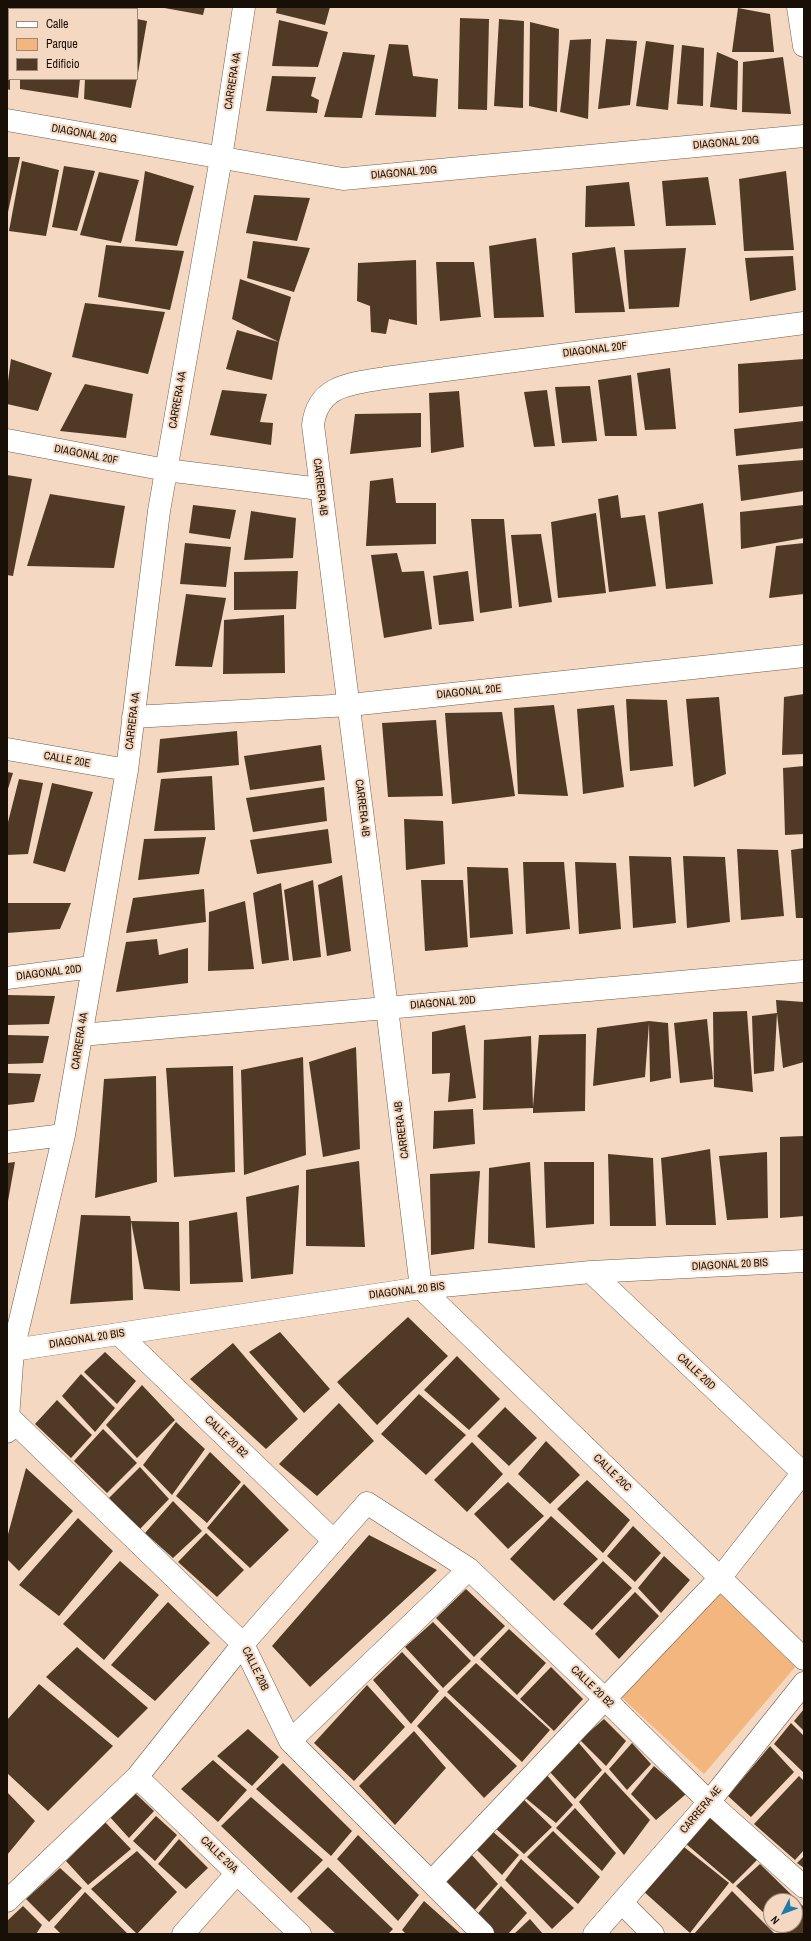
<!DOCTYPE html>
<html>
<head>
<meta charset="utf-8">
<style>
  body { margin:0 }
  #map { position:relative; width:811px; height:1941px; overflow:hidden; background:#f4d8c1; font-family:"Archivo Narrow",sans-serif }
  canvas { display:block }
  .frame { position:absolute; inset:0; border:8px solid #180f07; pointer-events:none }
  .legend { position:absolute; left:8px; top:8px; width:130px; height:72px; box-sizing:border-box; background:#f4d8c1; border:1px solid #9c8877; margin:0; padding:5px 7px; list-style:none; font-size:12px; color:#180f07 }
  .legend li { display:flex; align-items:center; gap:8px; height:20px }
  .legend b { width:20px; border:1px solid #9c8877 }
  .north { position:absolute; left:763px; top:1893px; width:40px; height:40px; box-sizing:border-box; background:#f4d8c1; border:1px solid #9c8877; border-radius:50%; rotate:228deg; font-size:11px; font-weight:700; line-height:16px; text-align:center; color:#180f07 }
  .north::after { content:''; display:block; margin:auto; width:14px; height:18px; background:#1e7aa8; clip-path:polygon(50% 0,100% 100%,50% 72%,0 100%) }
</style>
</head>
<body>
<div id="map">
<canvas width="811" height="1941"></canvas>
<div class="frame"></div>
<ul class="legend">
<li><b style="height:5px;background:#fff"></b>Calle</li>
<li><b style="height:11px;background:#f3b67f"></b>Parque</li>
<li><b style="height:11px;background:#503a26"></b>Edificio</li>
</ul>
<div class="north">N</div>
</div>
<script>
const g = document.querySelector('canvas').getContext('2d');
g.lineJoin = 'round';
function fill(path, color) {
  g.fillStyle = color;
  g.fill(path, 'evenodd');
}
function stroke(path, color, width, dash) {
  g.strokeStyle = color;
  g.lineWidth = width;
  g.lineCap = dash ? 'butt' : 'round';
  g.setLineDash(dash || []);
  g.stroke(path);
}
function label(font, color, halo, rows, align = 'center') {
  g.font = font + ' "Archivo Narrow",sans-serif';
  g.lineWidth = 4;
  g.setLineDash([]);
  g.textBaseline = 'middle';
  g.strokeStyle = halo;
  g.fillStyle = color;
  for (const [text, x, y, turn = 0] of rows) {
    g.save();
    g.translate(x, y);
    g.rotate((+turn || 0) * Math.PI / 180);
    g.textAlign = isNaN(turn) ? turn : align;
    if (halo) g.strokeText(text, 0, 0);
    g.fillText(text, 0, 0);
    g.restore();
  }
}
fill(new Path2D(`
  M720 1590 796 1666 704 1774 620 1696Z`), '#f3b67f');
fill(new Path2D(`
  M7 7H10V90L7 89Z
  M19 7H87V9H19Z
  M159 7H205L203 15Z
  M277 7H330L325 25 276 13Z
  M738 8 770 14 774 52H732Z
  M460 18 489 19 487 110 458 109Z
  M137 19 147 21 138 73H137Z
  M499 19 524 21 523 108 494 106Z
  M279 20 328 32 318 67 272 66Z
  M530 22 559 29 557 112 529 106Z
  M591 39 588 119 560 112 570 40Z
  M606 39 637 41 630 105 598 109Z
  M646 41 674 45 668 110 636 106Z
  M389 44 408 45 413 76 438 79 436 117 375 115Z
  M682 45 704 48 703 106 677 104Z
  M343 52 375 55 362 118 324 117Z
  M717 52 738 61 737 110 710 107Z
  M783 57 791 114 742 112 743 62Z
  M272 76 316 77 311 96 319 100 317 113 266 111Z
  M20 79H80L78 98 20 89Z
  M85 79H137L131 108 84 99Z
  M7 157H20L8 212H7Z
  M22 161 59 170 46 236 9 231Z
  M64 166 95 171 77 231 52 227Z
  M145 171 194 186 177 246 135 241Z
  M786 171 794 250 744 251 739 179Z
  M99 172 139 180 121 243 80 235Z
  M708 177 716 225 666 226 662 181Z
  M629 182 635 226 585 227 586 186Z
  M254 195 310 198 297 241 246 233Z
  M536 238 544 317 494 318 489 246Z
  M253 241 310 248 294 292 247 278Z
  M106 245 184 251 170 310 98 297Z
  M615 247 625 312 575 313 572 253Z
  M686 248 679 307 629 309 624 250Z
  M793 256 796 290 750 301 745 258Z
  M416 260 417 325 389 319 386 334 371 332 370 306 357 301 358 263Z
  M436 262H474L481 317 440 321Z
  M240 279 291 297 279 342 272 380 226 369 237 330 279 342 232 319Z
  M85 303 165 312 148 374 72 357Z
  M11 359 52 373 38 411 7 404V389Z
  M804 359V406L739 413 738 364Z
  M670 368 676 429 645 430 637 373Z
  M631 375 637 436H605L598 380Z
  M85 384 133 394 126 438 60 431Z
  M590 386 597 441 562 443 555 387Z
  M222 390 267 394 260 422 273 423 271 445 210 435Z
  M547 390 555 446 534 447 524 392Z
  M459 391 464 447 431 453 429 393Z
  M421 413V447L350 454 355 414Z
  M804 421V448L736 456 734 429Z
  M804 460V491L741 501 738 465Z
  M7 475 32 479 13 576 7 575Z
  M393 478 396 503H436V544L366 546 370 481Z
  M50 494 125 506 114 568 27 566Z
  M618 495 621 518 645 515 656 586 609 592 598 499Z
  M703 503 713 584 666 589 658 512Z
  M193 505 236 510 230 539 189 533Z
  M804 505V538L741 549 740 512Z
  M251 511 296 518 293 558 244 560Z
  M596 513 606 593 558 598 551 522Z
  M471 519H504L512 608 480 613Z
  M541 534 552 602 519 607 511 535Z
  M185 543 231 547 226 587 180 584Z
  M804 543V594L769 598 776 546Z
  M397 553 402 572 424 571 432 629 384 638 371 555Z
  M298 571 296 609 234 610V572Z
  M468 571 474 621 439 625 433 576Z
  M186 594 226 598 212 667 175 666Z
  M284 615 285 673 223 674 224 620Z
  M804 694V754L782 755 784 697Z
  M719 697 726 774 694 787 686 699Z
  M626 699 667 700 673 766 630 771Z
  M554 705 568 796 518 794 514 708Z
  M614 705 624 787 583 794 577 709Z
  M502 712 515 796 452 804 445 713Z
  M436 720 443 796 388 797 382 723Z
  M237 731 239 765 157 773 160 739Z
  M321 745 325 780 250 790 244 756Z
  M804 766V834L785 835 783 768Z
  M7 772 13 773 7 792Z
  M212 776 215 830 154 831 161 779Z
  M19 779 43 783 28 854 7 855V826Z
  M52 783 93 792 65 872 33 863Z
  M324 787 327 821 253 832 246 798Z
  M404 819 443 821 445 864 406 870Z
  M328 829 332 863 257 874 250 840Z
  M206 837 199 874 138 880 144 839Z
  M804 848V918H796L791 850Z
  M737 849 778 850 784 916 741 920Z
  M629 856 671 857 676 923 633 928Z
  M683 856 725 857 730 922 687 928Z
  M523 862H564L570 929 526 934Z
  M575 862 616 863 621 929 579 934Z
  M467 867 508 868 513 934 470 938Z
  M342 875 351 951 327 956 318 885Z
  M313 880 321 957 293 961 284 890Z
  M421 880H463L468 947 425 951Z
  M281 883 289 960 262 964 253 893Z
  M204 889 206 922 126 933 133 898Z
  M245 901 254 969 208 971 209 912Z
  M7 903H71L60 929 7 933Z
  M157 939 159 955 188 948V983L116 992 126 942Z
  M7 995 55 996 49 1024 7 1025Z
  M776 1000 804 1002V1062L783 1068 777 1013 774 1071 754 1074 752 1016 777 1013Z
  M747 1011 753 1092 714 1087 713 1012Z
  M707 1019 713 1079 680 1083 674 1023Z
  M649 1021 668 1023 671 1078 650 1082 649 1023 645 1077 593 1086 597 1028Z
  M465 1025 476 1098 448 1102 450 1073 432 1074V1032Z
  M586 1034 585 1111 533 1113V1108L483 1110 484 1040 531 1036 533 1107 539 1035Z
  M7 1035 49 1036 43 1063 7 1064Z
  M356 1047 360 1149 323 1157 309 1062Z
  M303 1057 306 1155 244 1175 241 1070Z
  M233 1066 235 1172 174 1177 166 1068Z
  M7 1073 41 1074 34 1102 7 1105Z
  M156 1076 157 1182 95 1198 104 1079Z
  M473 1109 475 1144 433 1149 434 1111Z
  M804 1136V1216L780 1218V1137Z
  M710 1149 716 1225H666L661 1158Z
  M767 1152 768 1218 727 1220 719 1156Z
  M608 1154 653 1158 656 1226H610Z
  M359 1161 365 1247 306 1246V1170Z
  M15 1162 8 1201H7V1163Z
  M530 1162 535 1248 488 1243 489 1168Z
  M544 1162H594V1224L546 1228Z
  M480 1171 474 1249 431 1255 430 1174Z
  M299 1185 293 1274 251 1279 246 1197Z
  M237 1212 243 1282 190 1284 189 1221Z
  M81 1215 130 1216 131 1221 179 1222 180 1291 144 1289 131 1221 133 1300 70 1304Z
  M408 1317 448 1356 377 1425 337 1382Z
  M280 1332 330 1389 304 1413 249 1352Z
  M233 1343 298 1419 266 1449 190 1379Z
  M105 1352 136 1381 117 1404 84 1372Z
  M457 1356 500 1399 469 1430 424 1390Z
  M81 1374 115 1408 95 1432 62 1396Z
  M142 1385 175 1420 137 1458 106 1425Z
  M419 1394 466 1435 426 1475 381 1434Z
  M57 1400 92 1435 71 1458 35 1424Z
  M339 1403 374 1441 317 1496 279 1464Z
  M505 1407 537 1438 509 1466 477 1436Z
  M176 1422 205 1449 172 1495 143 1465Z
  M103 1429 137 1463 107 1493 74 1461Z
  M546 1441 580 1475 550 1504 518 1474Z
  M472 1442 503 1474 467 1512 434 1480Z
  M210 1452 241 1482 207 1523 176 1496Z
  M140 1467 169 1499 140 1529 109 1498Z
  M26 1468 73 1511 19 1571 7 1559V1538Z
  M587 1480 630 1520 603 1553 557 1509Z
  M508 1482 544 1516 508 1549 474 1514Z
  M244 1484 289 1530 250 1568 207 1528Z
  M173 1501 202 1531 173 1558 145 1533Z
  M551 1516 598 1559 554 1601 510 1559Z
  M78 1518 113 1551 59 1616 19 1585Z
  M633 1526 661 1553 635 1582 607 1556Z
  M206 1533 244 1570 217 1597 178 1562Z
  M369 1535 437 1570 310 1687 272 1646Z
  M664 1556 690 1580 661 1613 638 1588Z
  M120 1561 159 1595 104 1660 63 1624Z
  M603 1561 632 1588 592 1630 563 1604Z
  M466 1589 505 1626 474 1657 436 1618Z
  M635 1592 659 1616 619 1659 595 1634Z
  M168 1602 210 1643 155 1701 111 1665Z
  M433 1622 471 1661 443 1688 405 1647Z
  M509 1629 546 1663 517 1695 480 1659Z
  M77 1647 148 1708 118 1738 46 1677Z
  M402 1652 439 1691 411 1724 373 1680Z
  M476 1663 550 1730 522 1762 447 1692Z
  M551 1667 583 1699 554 1731 520 1699Z
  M39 1684 113 1746 48 1811 7 1773V1720Z
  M367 1685 405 1727 354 1781 314 1743Z
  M445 1696 517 1766 484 1798 417 1726Z
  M804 1709V1731L794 1721Z
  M604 1719 626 1741 606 1766 580 1740Z
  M791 1723 804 1736V1773L774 1744Z
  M248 1729 279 1757 252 1786 217 1756Z
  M414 1731 446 1768 395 1825 359 1786Z
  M578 1742 602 1770 575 1799 549 1771Z
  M632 1743 651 1764 627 1790 609 1769Z
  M770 1746 794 1772 751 1817 728 1796Z
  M213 1760 247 1790 218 1822 181 1789Z
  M283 1763 352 1831 331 1856 256 1789Z
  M654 1766 686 1794 656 1820 631 1794Z
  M605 1772 650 1820 624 1855 579 1802Z
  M545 1773 573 1805 556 1823 523 1796Z
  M799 1776 804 1781V1850L795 1860 754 1824Z
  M7 1792 35 1821 7 1855Z
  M135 1793 154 1811 129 1838 109 1816Z
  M251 1797 323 1860 291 1893 221 1826Z
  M522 1798 552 1827 524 1854 493 1826Z
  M575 1808 616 1853 602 1871 556 1828Z
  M710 1813 758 1859 733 1884 685 1843Z
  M156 1816 177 1835 155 1861 133 1841Z
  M105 1822 131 1849 88 1885 66 1861Z
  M491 1830 519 1855 502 1875 474 1847Z
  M553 1831 600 1877 578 1904 527 1857Z
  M358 1835 419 1895 398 1921 337 1859Z
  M179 1839 208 1868 186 1889 158 1864Z
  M684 1847 729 1883 690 1933 642 1890Z
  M137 1851 177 1892 137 1934 91 1889Z
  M470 1853 498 1884 473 1912 444 1883Z
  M804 1856V1868L797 1863Z
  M521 1859 574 1908 552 1929 505 1880Z
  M760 1864 804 1907V1934H785L776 1925H795V1901H771V1920L736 1886Z
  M328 1867 393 1929 388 1934H336L297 1898Z
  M60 1868 82 1888 49 1922 26 1899Z
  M501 1886 527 1913 508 1934H493L475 1917Z
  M732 1891 775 1934H694Z
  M85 1892 128 1934H61L54 1927Z
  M424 1901 461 1934H406L402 1930Z
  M23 1906 42 1925 36 1934H7V1921Z
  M530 1919 543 1934H514Z`), '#503a26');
const minor = new Path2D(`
  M798 7 804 46
  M7 120 343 179 804 136
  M804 323 385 378C352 384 318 384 313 425L387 1008 421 1288 804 1659
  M7 440 166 470 320 489
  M133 717 350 705 804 656
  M7 749 127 770
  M7 978 92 967
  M81 1035 804 971
  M7 1142 64 1135
  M591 1272 802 1472
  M119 1334 334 1541
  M13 1350 421 1288 591 1272 804 1261
  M9 1417 243 1644 290 1741 483 1934
  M7 1432 13 1350 64 1135 127 770 159 511 221 158 244 7
  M290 1741 469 1569
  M137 1777 300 1934
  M431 1882 720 1578 804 1471
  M7 1901 137 1777 243 1644 367 1503 469 1569 605 1699 709 1802 804 1887
  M622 1903 653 1934
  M183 1934 237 1873
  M594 1934 709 1802 804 1683`);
stroke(minor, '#755d49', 23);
stroke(minor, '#fff', 22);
label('11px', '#180f07', '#f4d8c1', [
  ["CARRERA 4A",233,81,-81],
  ["DIAGONAL 20G",84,134,10],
  ["DIAGONAL 20G",726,143,-5],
  ["DIAGONAL 20G",404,173,-5],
  ["DIAGONAL 20F",595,350,-7],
  ["CARRERA 4A",178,400,-80],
  ["DIAGONAL 20F",86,455,11],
  ["CARRERA 4B",320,487,83],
  ["DIAGONAL 20E",469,692,-6],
  ["CARRERA 4A",133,721,-83],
  ["CALLE 20E",67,760,10],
  ["CARRERA 4B",362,808,83],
  ["DIAGONAL 20D",49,973,-7],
  ["DIAGONAL 20D",443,1003,-5],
  ["CARRERA 4A",80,1041,-81],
  ["CARRERA 4B",402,1130,-97],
  ["DIAGONAL 20 BIS",730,1265,-3],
  ["DIAGONAL 20 BIS",407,1291,-7],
  ["DIAGONAL 20 BIS",87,1339,-9],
  ["CALLE 20D",696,1372,43],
  ["CALLE 20 B2",226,1437,44],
  ["CALLE 20C",612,1473,44],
  ["CALLE 20B",255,1669,64],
  ["CALLE 20 B2",592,1687,44],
  ["CARRERA 4E",701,1810,-50],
  ["CALLE 20A",219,1855,44]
]);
</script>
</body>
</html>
